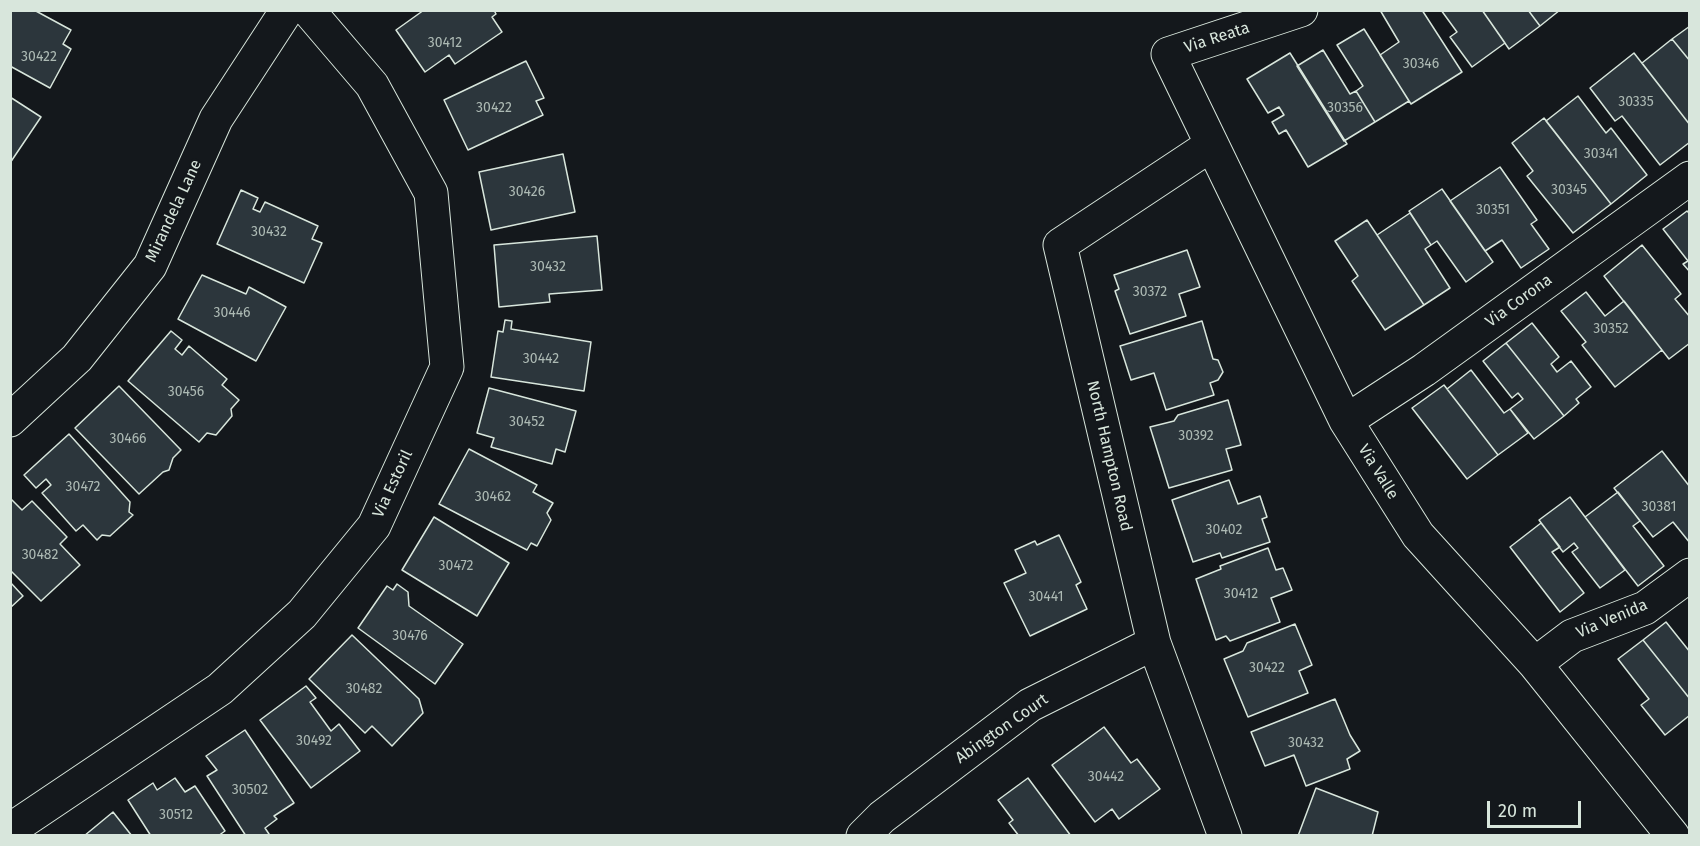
<!DOCTYPE html>
<html>
<head>
<meta charset="utf-8">
<style>
  body { margin:0 }
  #map { position:relative; width:1700px; height:846px; overflow:hidden; background:#14181c; font-family:"Fira Sans",sans-serif }
  canvas { display:block }
  .frame { position:absolute; inset:0; border:12px solid #d8e6dc; pointer-events:none }
  .scale { position:absolute; left:1487px; top:801px; width:94px; height:27px; box-sizing:border-box; border:3px solid #d8e6dc; border-top:0; padding-left:8px; font-size:18px; line-height:21px; white-space:nowrap; color:#d8e6dc; -webkit-text-stroke:4px #14181c; paint-order:stroke }
</style>
</head>
<body>
<div id="map">
<canvas width="1700" height="846"></canvas>
<div class="frame"></div>
<div class="scale">20 m</div>
</div>
<script>
const g = document.querySelector('canvas').getContext('2d');
g.lineJoin = 'round';
function fill(path, color) {
  g.fillStyle = color;
  g.fill(path, 'evenodd');
}
function stroke(path, color, width, dash) {
  g.strokeStyle = color;
  g.lineWidth = width;
  g.lineCap = dash ? 'butt' : 'round';
  g.setLineDash(dash || []);
  g.stroke(path);
}
function label(font, color, halo, rows, align = 'center') {
  g.font = font + ' "Fira Sans",sans-serif';
  g.lineWidth = 4.5;
  g.setLineDash([]);
  g.textBaseline = 'middle';
  g.strokeStyle = halo;
  g.fillStyle = color;
  for (const [text, x, y, turn = 0] of rows) {
    g.save();
    g.translate(x, y);
    g.rotate((+turn || 0) * Math.PI / 180);
    g.textAlign = isNaN(turn) ? turn : align;
    if (halo) g.strokeText(text, 0, 0);
    g.fillText(text, 0, 0);
    g.restore();
  }
}
const building = new Path2D(`
  M10 10H34L71 30 63 44 71 49 50 88 10 66Z
  M424 10H494L496 14 492 17 502 32 455 64 449 55 425 72 396 30Z
  M1380 10H1422L1462 72 1411 104 1380 55 1399 42Z
  M1441 10H1482L1505 43 1472 67 1450 37 1457 32Z
  M1482 10H1528L1540 26 1509 49Z
  M1528 10H1560L1540 26Z
  M1690 26V61L1672 39Z
  M1364 29 1409 101 1375 122 1356 91 1363 86 1337 45Z
  M1672 39 1690 61V125L1642 63Z
  M1323 50 1350 94 1356 91 1375 122 1344 141 1297 66Z
  M1290 53 1347 144 1308 167 1286 130 1279 134 1272 122 1284 115 1279 107 1268 113 1247 79Z
  M1634 53 1690 125V142L1660 165 1622 116 1615 121 1590 88Z
  M526 61 544 98 536 101 543 115 468 150 444 100Z
  M1578 96 1606 133 1611 128 1647 175 1611 204 1546 121Z
  M10 97 41 117 10 163Z
  M1544 118 1611 204 1573 233 1527 176 1533 171 1512 143Z
  M563 154 575 212 491 230 479 172Z
  M1500 167 1537 220 1531 224 1549 249 1521 268 1502 240 1485 251 1450 201Z
  M1442 189 1493 262 1466 282 1437 241 1431 245 1409 211Z
  M241 190 258 198 253 209 260 212 265 202 318 226 312 239 322 243 304 283 217 244Z
  M1687 211 1690 214V272L1683 264 1688 261 1663 229Z
  M1410 213 1431 245 1425 249 1450 288 1424 305 1377 235Z
  M1367 220 1424 305 1385 330 1352 281 1358 276 1335 241Z
  M597 236 602 290 549 294 550 302 499 307 494 245Z
  M1642 245 1681 294 1675 299 1690 317V343L1669 359 1604 276Z
  M1187 250 1200 287 1179 294 1186 316 1130 334 1115 291 1119 289 1114 275Z
  M202 275 246 294 249 287 286 307 256 361 178 319Z
  M1586 292 1605 316 1624 301 1662 350 1615 387 1582 345 1586 342 1561 311Z
  M505 320 512 321 511 329 591 342 584 391 491 377 498 331 503 332Z
  M1202 321 1213 359 1218 360 1223 372 1218 380 1210 383 1214 395 1166 410 1154 373 1131 380 1120 346Z
  M1532 323 1559 357 1551 364 1557 372 1571 361 1591 387 1576 399 1579 403 1564 416 1506 343Z
  M171 331 182 340 175 349 182 355 189 346 227 379 222 385 239 400 231 409 232 416 216 435 207 433 199 442 128 381Z
  M1506 343 1564 416 1534 439 1510 409 1523 399 1518 393 1512 398 1483 361Z
  M1471 370 1504 413 1510 409 1528 433 1498 455 1447 389Z
  M1444 385 1498 455 1467 479 1412 408Z
  M119 386 181 450 173 458 169 470 163 472 139 494 75 428Z
  M489 388 576 411 565 452 556 449 552 464 491 447 494 438 477 433Z
  M1228 400 1241 445 1226 449 1232 470 1169 488 1150 427 1174 421 1178 415Z
  M69 434 130 502 129 512 133 515 110 536 102 535 97 540 83 525 76 531 42 493 51 485 46 479 36 488 24 475Z
  M469 449 537 485 533 492 553 503 547 513 551 520 537 546 531 543 527 550 439 504Z
  M1662 451 1690 487V543L1673 522 1653 537 1614 488Z
  M1229 480 1238 504 1260 496 1267 517 1262 519 1270 542 1222 558 1220 553 1193 562 1172 500Z
  M1618 492 1640 521 1633 526 1664 566 1638 586 1585 517Z
  M1570 497 1625 570 1600 588 1572 552 1578 548 1574 543 1563 552 1539 520Z
  M10 498 22 510 32 501 67 537 60 544 80 565 41 601 10 570Z
  M434 517 509 563 477 616 402 570Z
  M1541 523 1560 547 1552 552 1584 593 1560 612 1510 547Z
  M1059 535 1081 582 1076 585 1087 609 1030 636 1004 583 1026 573 1015 550 1035 541 1037 545Z
  M1268 548 1276 570 1283 568 1292 590 1271 598 1280 622 1230 641 1226 636 1216 640 1196 579 1221 569 1220 566Z
  M10 582 23 596 10 608Z
  M397 584 408 592 409 606 463 644 435 684 358 628 387 586 393 590Z
  M1666 622 1690 652V699L1643 640Z
  M1295 624 1312 665 1299 671 1308 693 1248 717 1224 659 1243 651 1247 643Z
  M352 635 419 699 423 713 392 746 372 726 365 733 309 679Z
  M1643 640 1690 699V715L1665 735 1641 705 1649 699 1618 659Z
  M306 686 316 698 310 702 331 731 339 724 360 751 311 788 260 720Z
  M1335 699 1350 735 1360 751 1347 759 1350 769 1306 786 1294 755 1265 766 1251 732Z
  M1104 727 1131 763 1137 759 1160 789 1119 819 1112 809 1095 822 1052 765Z
  M245 730 294 803 274 816 277 819 265 828 269 834 267 836H246L207 776 217 770 206 756Z
  M175 778 185 792 195 786 225 831 218 836H151L128 800 153 783 157 790Z
  M1028 778 1071 836H1019L1009 823 1013 820 998 800Z
  M1316 788 1378 812 1372 836H1298Z
  M113 812 132 836H84Z`);
fill(building, '#2c363c');
stroke(building, '#d8e6dc', 1.5);
const minor = new Path2D(`
  M1301 10 1168 54 1346 421 1418 535 1535 664 1673 836
  M1211 145 1060 245 1154 643 1225 836
  M10 420 77 358 150 266 216 119 287 10
  M1346 421 1424 370 1690 178
  M1535 664 1572 636 1645 608 1690 575
  M10 832 16 826 220 689 302 614 374 526 447 367 431 193 372 85 308 10
  M863 836 882 817 1030 705 1154 643`);
stroke(minor, '#d8e6dc', 35);
stroke(minor, '#14181c', 33);
label('14px', '#adbab4', null, [
  ["30412",445,43],
  ["30422",39,57],
  ["30346",1421,64],
  ["30335",1636,102],
  ["30422",494,108],
  ["30356",1345,108],
  ["30341",1601,154],
  ["30345",1569,190],
  ["30426",527,192],
  ["30351",1493,210],
  ["30432",269,232],
  ["30432",548,267],
  ["30372",1150,292],
  ["30446",232,313],
  ["30352",1611,329],
  ["30442",541,359],
  ["30456",186,392],
  ["30452",527,422],
  ["30392",1196,436],
  ["30466",128,439],
  ["30472",83,487],
  ["30462",493,497],
  ["30381",1659,507],
  ["30402",1224,530],
  ["30482",40,555],
  ["30472",456,566],
  ["30412",1241,594],
  ["30441",1046,597],
  ["30476",410,636],
  ["30422",1267,668],
  ["30482",364,689],
  ["30492",314,741],
  ["30432",1306,743],
  ["30442",1106,777],
  ["30502",250,790],
  ["30512",176,815]
]);
label('16px', '#d8e6dc', '#14181c', [
  ["Via Reata",1217,38,-18],
  ["Mirandela Lane",174,211,-65],
  ["Via Corona",1519,301,-36],
  ["North Hampton Road",1109,456,77],
  ["Via Valle",1378,472,58],
  ["Via Estoril",393,484,-65],
  ["Via Venida",1612,619,-23],
  ["Abington Court",1002,729,-35]
]);
</script>
</body>
</html>
